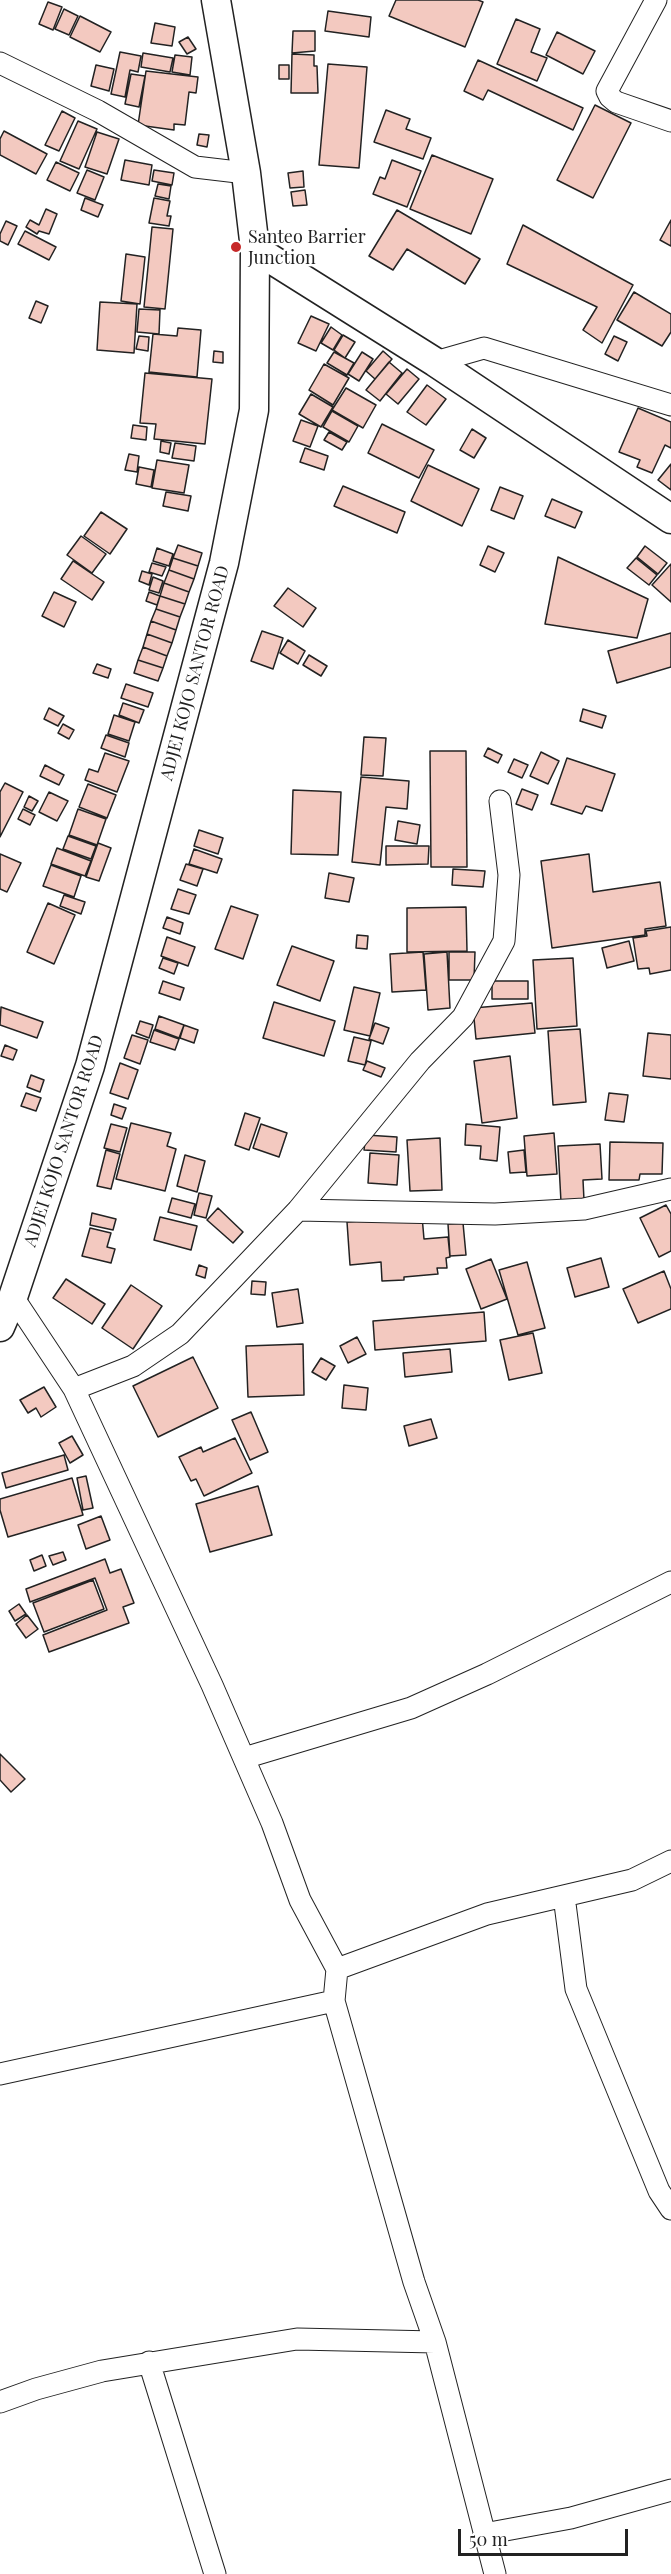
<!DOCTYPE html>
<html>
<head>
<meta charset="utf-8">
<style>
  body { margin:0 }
  #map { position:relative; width:671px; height:2574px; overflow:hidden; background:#fff; font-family:"Playfair Display",serif }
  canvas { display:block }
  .scale { position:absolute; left:458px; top:2529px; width:170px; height:27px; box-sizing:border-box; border:3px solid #222; border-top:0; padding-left:8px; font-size:18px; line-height:21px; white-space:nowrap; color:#222; -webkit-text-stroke:4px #fff; paint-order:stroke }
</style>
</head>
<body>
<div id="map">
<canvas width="671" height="2574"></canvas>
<div class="scale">50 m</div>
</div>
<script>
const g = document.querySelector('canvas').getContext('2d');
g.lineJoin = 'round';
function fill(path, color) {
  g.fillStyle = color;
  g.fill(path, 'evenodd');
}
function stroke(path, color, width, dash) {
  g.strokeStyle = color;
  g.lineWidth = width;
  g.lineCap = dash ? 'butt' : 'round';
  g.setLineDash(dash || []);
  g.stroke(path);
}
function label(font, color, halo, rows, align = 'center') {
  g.font = font + ' "Playfair Display",serif';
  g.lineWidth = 4.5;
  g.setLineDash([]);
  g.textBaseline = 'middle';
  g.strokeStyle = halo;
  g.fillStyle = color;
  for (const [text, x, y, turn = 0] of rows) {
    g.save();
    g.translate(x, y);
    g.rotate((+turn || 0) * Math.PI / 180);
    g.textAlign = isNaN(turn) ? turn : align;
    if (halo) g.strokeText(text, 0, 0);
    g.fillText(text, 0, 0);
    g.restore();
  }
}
const building = new Path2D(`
  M396 0H478L483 2 465 47 389 16Z
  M48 2 62 7 53 30 39 24Z
  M64 9 78 16 69 35 55 29Z
  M328 11 371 17 369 37 325 31Z
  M80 16 111 32 100 52 70 37Z
  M516 19 540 29 531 52 547 58 537 81 497 64Z
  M155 23 175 27 172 46 151 43Z
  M293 31H315V51L292 53Z
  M557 32 595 51 583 74 546 55Z
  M188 37 196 49 187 54 179 42Z
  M120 52 141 56 138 72 130 70 125 97 111 94Z
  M143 53 173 58 170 72 141 67Z
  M292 54 314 55V66H317L318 93H291Z
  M175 55 192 57 190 75 172 72Z
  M478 60 583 108 573 130 488 90 483 100 464 91Z
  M328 64 367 67 359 168 319 165Z
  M96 65 114 69 109 91 91 86Z
  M279 65H289V79H279Z
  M146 71 198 77 196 93 189 92 185 125 174 124V130L138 125Z
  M131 74 145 76 139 107 125 104Z
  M595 105 631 123 593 198 557 180Z
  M386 110 410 119 406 129 431 138 423 159 374 142Z
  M62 111 75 118 59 151 45 145Z
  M78 121 97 129 79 169 60 161Z
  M4 131 47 154 36 174 0 155V139Z
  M97 132 119 139 107 174 85 167Z
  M199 134 209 135 207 147 197 145Z
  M432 155 493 179 471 234 410 209Z
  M125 160 152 165 149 185 121 180Z
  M392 160 421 171 407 207 373 194 380 177 385 179Z
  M56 162 79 173 70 191 47 180Z
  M87 170 104 177 95 200 77 193Z
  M154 170 174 173 172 185 152 181Z
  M303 171 304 187 290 188 288 173Z
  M158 184 171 186 169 199 155 196Z
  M305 190 307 205 293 206 291 192Z
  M85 198 103 205 98 217 81 210Z
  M154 198 170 201 167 216H171L169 226 149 223Z
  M46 209 57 214 49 234 39 231 37 234 26 227 30 220 39 225Z
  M397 210 480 259 465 284 407 249 393 270 369 256Z
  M671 220V246L660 240Z
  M6 221 17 226 8 245 0 241V234Z
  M523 225 633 285 602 343 583 330 597 307 507 264Z
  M152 227 173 229 165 309 144 307Z
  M25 231 56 247 49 260 18 244Z
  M126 254 145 257 140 304 121 301Z
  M634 292 671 314V332L662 346 617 320Z
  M36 301 48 306 41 323 29 318Z
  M100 302 137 304 134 353 97 350Z
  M139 309 160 310 159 334 137 332Z
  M311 316 329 324 316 351 298 343Z
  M331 327 342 335 333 350 321 343Z
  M178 328 201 330 197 377 149 372 153 334 177 336Z
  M343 335 355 342 345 358 334 350Z
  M139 336 149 337 148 351 136 349Z
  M614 336 627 342 618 361 605 354Z
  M214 351 223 352V363L213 362Z
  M383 351 392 359 375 379 366 371Z
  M334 352 354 363 347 375 327 363Z
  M362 352 373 359 359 381 348 374Z
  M389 362 402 373 380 401 366 390Z
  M324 364 349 378 333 405 309 390Z
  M407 369 419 379 398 404 386 394Z
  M145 373 212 379 205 444 154 439 156 424 140 423Z
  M427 385 446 399 426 425 407 412Z
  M346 388 376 405 363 428 332 410Z
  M311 394 333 407 321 427 299 414Z
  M638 408 671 422V448L665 445 652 473 637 467 640 460 619 452Z
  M332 411 358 426 349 442 323 427Z
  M301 420 318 426 310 447 293 441Z
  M382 424 434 450 419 478 368 453Z
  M133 425 147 427 146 440 131 438Z
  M472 429 486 438 474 458 460 450Z
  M329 432 347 442 342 450 324 440Z
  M161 441 171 443 169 454 160 452Z
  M175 443 196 446 194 461 172 458Z
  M305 448 328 456 324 470 300 462Z
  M129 454 139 456 137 472 125 470Z
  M157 460 189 465 184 493 152 488Z
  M671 464V490L658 480Z
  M428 465 479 489 462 526 411 501Z
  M139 467 154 470 151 487 136 484Z
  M343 486 405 512 397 533 334 506Z
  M500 487 523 496 514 519 491 510Z
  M166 492 191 496 188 511 163 506Z
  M552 499 582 512 575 528 545 516Z
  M101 512 127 529 110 554 84 536Z
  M81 536 106 554 92 573 67 555Z
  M178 545 202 553 198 566 173 558Z
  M488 546 504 553 495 572 480 565Z
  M645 546 667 563 658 574 637 557Z
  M157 548 173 554 169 566 153 561Z
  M558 557 648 599 637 638 545 624Z
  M173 558 198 566 194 579 169 570Z
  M636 558 657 575 649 585 627 568Z
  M73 561 104 582 92 600 61 579Z
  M152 563 166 567 162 576 149 572Z
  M671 564V602L652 585Z
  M169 570 194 579 189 592 164 583Z
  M142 571 152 574 149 585 139 581Z
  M153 577 163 581 159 593 149 590Z
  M164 583 189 592 185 604 160 596Z
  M288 588 316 608 303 627 274 606Z
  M54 592 76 602 64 627 42 616Z
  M149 592 160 596 157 605 146 601Z
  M160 596 185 604 180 617 156 609Z
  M156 609 180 617 176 630 151 621Z
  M151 621 176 630 172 643 147 634Z
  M262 631 283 638 273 669 251 661Z
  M671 633V667L617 683 608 651Z
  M147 634 172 643 167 656 143 647Z
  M288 640 305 651 298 664 280 653Z
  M143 647 167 656 163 668 138 660Z
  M309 655 327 666 321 676 303 665Z
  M138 660 163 668 158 681 134 673Z
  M97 664 111 669 108 678 93 673Z
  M126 684 153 693 148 707 121 698Z
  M123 703 144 710 139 723 119 715Z
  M49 708 64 716 58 726 44 719Z
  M583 709 606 716 602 728 580 721Z
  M114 715 135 722 129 741 108 734Z
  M63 724 74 730 69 739 58 733Z
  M106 735 129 743 125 757 101 748Z
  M364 737 386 738 383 776 361 775Z
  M488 748 502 755 498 763 484 756Z
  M430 751H466L467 867H431Z
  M541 752 559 761 548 784 530 776Z
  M105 753 129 761 117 792 85 780 89 769 98 772Z
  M567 758 615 774 602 811 586 806 582 814 551 804Z
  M514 759 528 765 522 778 508 772Z
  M45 765 64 775 59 785 40 776Z
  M361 777 409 781 407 809 386 807 380 865 352 862Z
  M5 783 23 792 0 837V792Z
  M88 784 116 795 107 818 79 807Z
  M522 789 538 795 532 810 516 804Z
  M293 790 341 792 338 855 291 854Z
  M49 792 68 801 57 821 39 812Z
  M29 796 38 801 32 811 24 807Z
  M23 809 35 815 30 825 18 819Z
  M78 809 106 819 97 845 69 835Z
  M398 821 420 825 417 844 395 840Z
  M199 830 223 838 218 854 194 846Z
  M68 836 96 846 91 859 63 849Z
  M98 843 111 848 99 881 86 877Z
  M386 846H429L428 864 386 865Z
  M57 848 91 861 85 876 51 864Z
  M194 849 222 859 217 873 189 864Z
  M0 854 21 863 7 892 0 889Z
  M589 854 593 892 660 882 666 926 645 929V935L552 948 541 861Z
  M186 864 203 869 197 886 180 880Z
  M51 865 81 876 74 897 43 886Z
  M453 869 485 871 483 887 452 885Z
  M329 873 354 878 349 902 325 898Z
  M178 889 196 895 189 914 171 909Z
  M64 895 85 902 81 914 60 906Z
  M48 903 75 915 54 964 27 952Z
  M231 906 258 915 243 959 215 949Z
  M466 907 467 951 407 952V908Z
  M167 917 183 923 180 934 163 928Z
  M671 927V970L650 974 649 968 638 969 633 938 647 936 646 931Z
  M357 935 368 936 367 949 356 948Z
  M167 937 195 947 188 966 161 956Z
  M629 941 634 961 607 968 602 948Z
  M292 946 334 961 320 1001 277 985Z
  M423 952 426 990 392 992 390 954Z
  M447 952 450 1008 428 1010 424 954Z
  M449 952H475L474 980H449Z
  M163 958 178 963 174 974 159 968Z
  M573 958 577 1026 537 1029 533 960Z
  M163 981 184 988 180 1000 159 993Z
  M492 981H528V999H492Z
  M354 987 380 993 370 1036 344 1030Z
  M274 1002 335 1021 324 1056 263 1038Z
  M532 1003 535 1033 476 1039 473 1008Z
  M1 1007 43 1022 37 1038 0 1025Z
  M159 1016 184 1025 179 1038 155 1029Z
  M140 1021 153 1025 149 1038 136 1033Z
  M375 1023 389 1028 383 1044 369 1039Z
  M184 1025 198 1030 194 1043 180 1038Z
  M580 1029 586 1102 553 1105 548 1031Z
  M154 1030 179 1039 175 1050 150 1042Z
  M648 1033 671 1035V1079L643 1076Z
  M132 1035 148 1040 140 1064 124 1058Z
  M354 1037 371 1041 365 1065 348 1061Z
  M5 1045 17 1050 13 1060 1 1056Z
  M510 1056 517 1118 482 1123 474 1061Z
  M367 1061 385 1068 381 1077 363 1070Z
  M120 1063 138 1070 128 1099 110 1093Z
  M31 1075 44 1080 40 1092 27 1087Z
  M26 1093 41 1098 36 1111 21 1106Z
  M609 1093 628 1095 624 1122 605 1120Z
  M114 1104 126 1108 122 1119 111 1115Z
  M245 1113 260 1118 249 1150 235 1145Z
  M131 1123 171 1133 167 1146 176 1149 165 1191 116 1179Z
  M111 1124 127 1128 120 1152 104 1148Z
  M261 1124 287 1133 279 1157 253 1148Z
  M466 1124 500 1127 497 1161 480 1159 481 1146 465 1145Z
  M554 1133 557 1174 527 1176 524 1136Z
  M366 1135 397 1137 396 1152 364 1150Z
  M440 1138 442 1190 410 1191 407 1140Z
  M610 1142 663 1143 662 1174H640L639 1180H609Z
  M600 1144 602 1179 583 1180 584 1200 561 1202 558 1146Z
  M106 1150 120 1154 111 1189 97 1186Z
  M524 1150 526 1172 510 1173 508 1152Z
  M370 1153 399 1155 397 1185 368 1183Z
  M185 1155 205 1161 197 1192 177 1186Z
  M199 1193 212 1196 206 1218 194 1215Z
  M172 1198 195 1204 191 1218 168 1212Z
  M666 1205 671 1214V1251L659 1257 640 1218Z
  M218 1208 243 1232 233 1243 207 1220Z
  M92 1213 116 1219 113 1230 90 1225Z
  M422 1216 424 1239 448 1237 450 1257 446 1258 447 1268H437L438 1274 404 1277V1280L382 1281 381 1262 350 1265 347 1222Z
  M160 1217 197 1226 191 1250 154 1240Z
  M463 1223 466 1255 450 1256 448 1224Z
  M90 1228 111 1233 107 1247 115 1249 111 1263 82 1256Z
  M601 1258 609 1287 575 1297 567 1268Z
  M491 1259 507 1299 481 1309 466 1269Z
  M527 1262 545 1328 518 1335 499 1270Z
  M199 1265 207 1268 205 1278 196 1275Z
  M664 1271 671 1289V1309L638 1323 623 1289Z
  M66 1279 105 1304 92 1324 53 1298Z
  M252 1281 266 1282 265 1295 251 1294Z
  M131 1285 162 1306 133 1349 102 1328Z
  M298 1289 303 1323 277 1327 272 1293Z
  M484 1312 486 1341 375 1350 373 1321Z
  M533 1333 542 1373 509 1380 500 1340Z
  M357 1337 366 1354 348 1363 340 1346Z
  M303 1344 304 1395 248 1397 246 1346Z
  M450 1349 452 1372 405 1377 403 1353Z
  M193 1357 218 1408 158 1437 133 1386Z
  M321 1358 335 1366 326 1380 312 1372Z
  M344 1385 368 1388 366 1410 342 1408Z
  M44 1387 56 1407 41 1417 36 1408 28 1413 20 1400Z
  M251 1412 268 1452 250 1460 232 1420Z
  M431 1419 437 1438 409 1446 404 1426Z
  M72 1436 83 1455 70 1463 59 1443Z
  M235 1438 252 1473 204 1496 196 1479 191 1481 179 1457 201 1447 203 1452Z
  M64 1455 68 1470 6 1488 2 1473Z
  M86 1476 93 1508 83 1510 77 1478Z
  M72 1478 83 1515 8 1537 0 1510V1499Z
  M258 1486 272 1535 210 1552 196 1504Z
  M101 1516 110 1540 86 1549 78 1525Z
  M63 1552 66 1560 53 1565 49 1556Z
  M42 1555 46 1566 34 1571 30 1560Z
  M105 1559 110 1573 121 1569 134 1603 123 1607 129 1623 49 1652 43 1635 107 1610 95 1578 30 1602 26 1589Z
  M93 1580 104 1609 44 1632 33 1603Z
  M19 1604 26 1614 15 1621 9 1611Z
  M27 1615 38 1629 26 1638 16 1624Z
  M0 1754 25 1779 11 1792 0 1780Z`);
fill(building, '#f3c9c0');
stroke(building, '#222', 1.5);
const street = new Path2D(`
  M656 0 607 91 610 97 616 102 671 121
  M0 63 98 111 195 167 246 173
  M435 362 484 348 671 405
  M298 1210 495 1214 584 1209 671 1189
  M13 1297 74 1389 212 1685 272 1823 300 1900 337 1969 334 2001 414 2282 435 2342 495 2574
  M74 1389 133 1366 180 1334 298 1210 420 1061 463 1017 504 941 509 875 500 801
  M244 1758 411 1708 487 1674 671 1582
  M564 1896 576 1989 659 2191 671 2209
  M337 1969 487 1914 632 1880 671 1861
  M0 2074 334 2001
  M149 2362 215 2574
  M0 2402 36 2389 102 2371 297 2339 435 2342
  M484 2534 571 2518 671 2490`);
const secondary = new Path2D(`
  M255 249 435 362 671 519
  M0 1327 13 1297 90 1066 224 563 254 410 255 249 246 173 216 0`);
stroke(street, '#222', 23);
stroke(secondary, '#222', 31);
stroke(street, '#fff', 21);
stroke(secondary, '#fff', 28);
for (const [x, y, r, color] of [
  [236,247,6,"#c62828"]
]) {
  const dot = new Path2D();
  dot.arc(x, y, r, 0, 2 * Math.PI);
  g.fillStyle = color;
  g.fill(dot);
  stroke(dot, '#fff', 2);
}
label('18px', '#222', '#fff', [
  ["Santeo Barrier",248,237],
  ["Junction",248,258]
], 'left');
label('18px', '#222', '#fff', [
  ["ADJEI KOJO SANTOR ROAD",195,673,-75],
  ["ADJEI KOJO SANTOR ROAD",64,1141,-72]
]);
</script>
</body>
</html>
